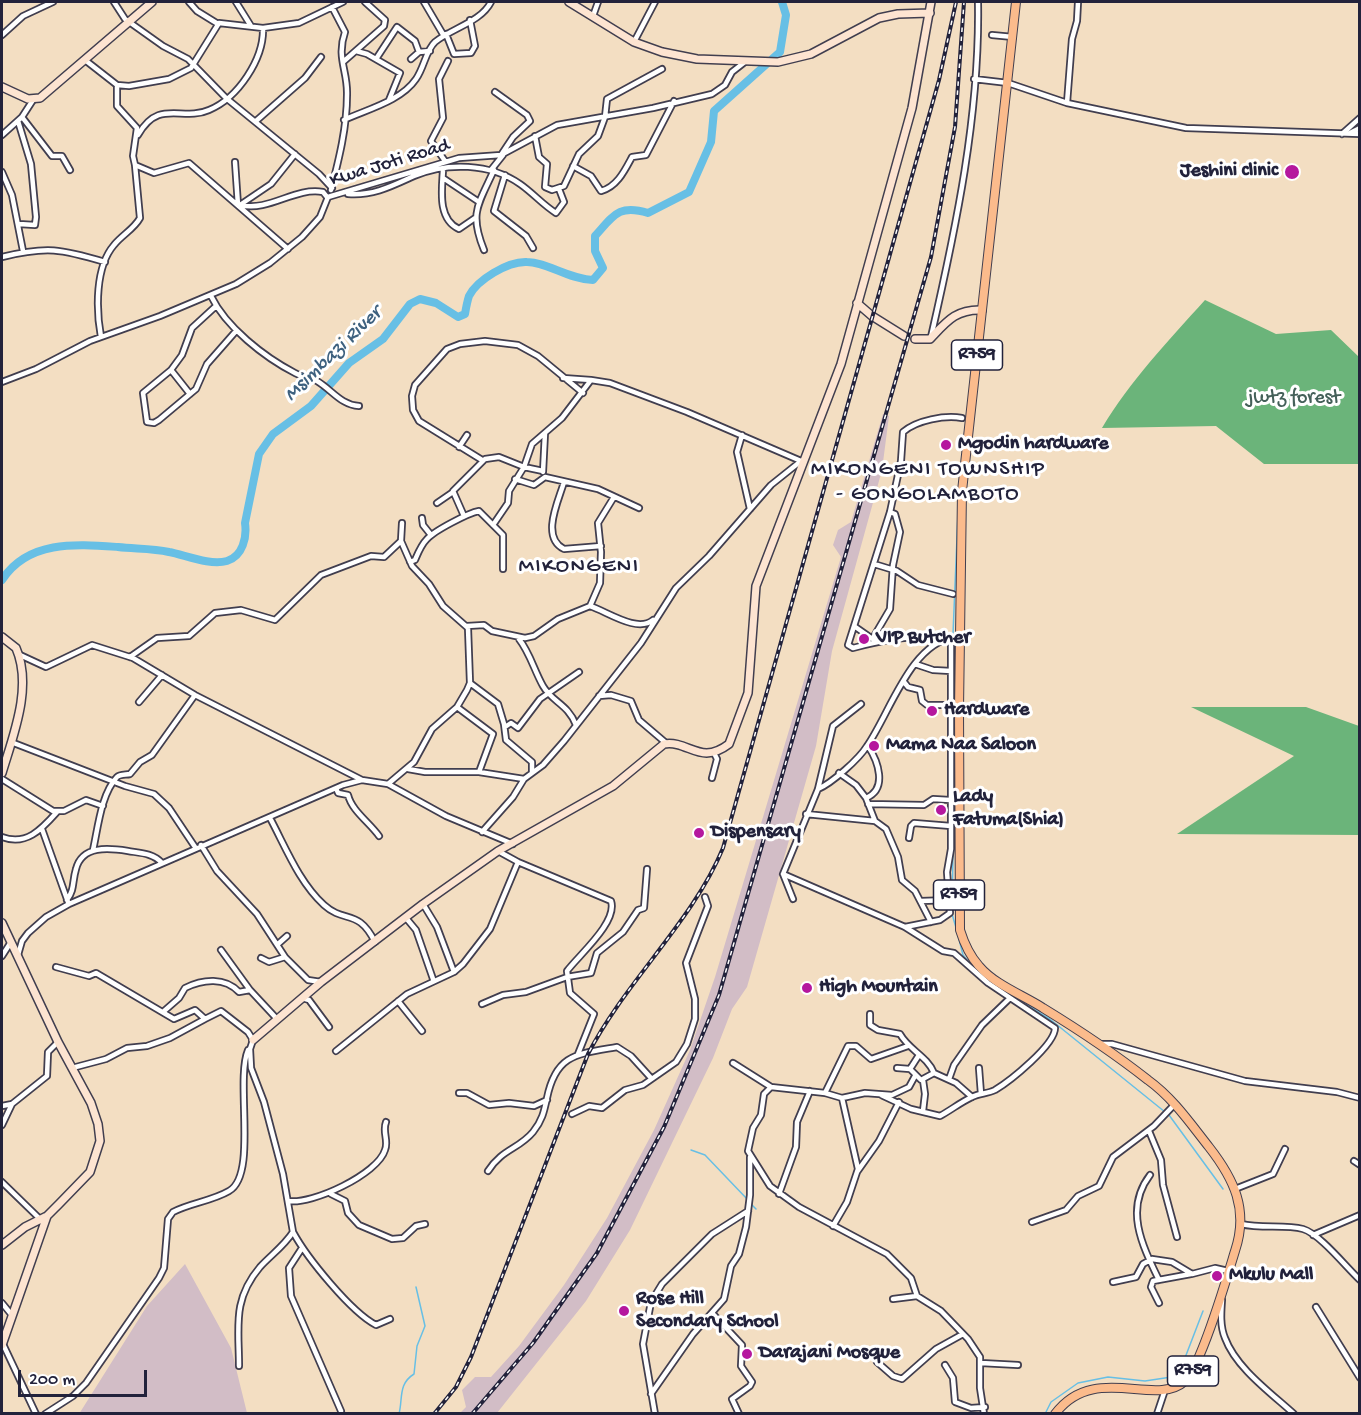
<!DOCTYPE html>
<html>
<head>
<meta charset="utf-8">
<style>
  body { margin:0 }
  #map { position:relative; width:1361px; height:1415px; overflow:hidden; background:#f3dec2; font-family:"Gochi Hand",sans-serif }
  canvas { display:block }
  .frame { position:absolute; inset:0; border:3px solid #22223b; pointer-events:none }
  .scale { position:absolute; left:18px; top:1370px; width:129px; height:27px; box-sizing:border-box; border:3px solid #22223b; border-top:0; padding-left:8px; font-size:18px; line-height:21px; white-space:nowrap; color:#22223b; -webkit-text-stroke:4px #fff; paint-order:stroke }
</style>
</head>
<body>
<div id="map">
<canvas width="1361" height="1415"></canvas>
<div class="frame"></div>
<div class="scale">200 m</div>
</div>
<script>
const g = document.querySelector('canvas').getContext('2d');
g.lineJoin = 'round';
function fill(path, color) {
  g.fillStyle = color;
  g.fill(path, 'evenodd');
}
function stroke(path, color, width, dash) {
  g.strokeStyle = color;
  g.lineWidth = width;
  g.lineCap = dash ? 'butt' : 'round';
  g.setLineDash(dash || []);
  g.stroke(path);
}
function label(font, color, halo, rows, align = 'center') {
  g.font = font + ' "Gochi Hand",sans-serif';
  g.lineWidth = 6;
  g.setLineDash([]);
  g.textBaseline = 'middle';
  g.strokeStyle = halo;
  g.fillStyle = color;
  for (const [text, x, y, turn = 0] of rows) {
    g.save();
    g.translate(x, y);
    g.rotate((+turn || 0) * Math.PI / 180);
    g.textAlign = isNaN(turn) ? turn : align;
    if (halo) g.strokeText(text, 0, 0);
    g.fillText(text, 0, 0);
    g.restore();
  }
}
fill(new Path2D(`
  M883 414 889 416 882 470 832 651 816 746 747 987 732 1009 713 1058 630 1230 586 1301 497 1413H460L466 1407 462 1390 475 1377H491L519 1346 564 1285 607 1218 654 1130 690 1050 715 977 841 557 833 545 838 530 851 522Z
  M185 1264 231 1348 247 1413 79 1414 147 1306Z`), '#d2bdc6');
fill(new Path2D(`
  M1205 300 1276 334 1331 330 1359 357V464H1264L1216 426 1102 428C1130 381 1168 341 1205 300Z
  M1191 707H1306L1359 726V835L1177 834 1294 756Z`), '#6bb47a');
stroke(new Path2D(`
  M953 634 958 513
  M953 849 952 914 957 931
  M958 935 963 955 974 968
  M1001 989 1051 1020 1165 1112
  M1169 1115 1223 1189
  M691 1150 705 1155 748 1200
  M751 1204 756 1209
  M399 1414C403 1398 398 1384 414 1374L417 1346 425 1326 416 1287
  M1045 1414 1051 1402 1078 1383 1108 1377 1145 1381 1178 1376 1203 1311`), '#67bfe5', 1.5);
stroke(new Path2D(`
  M2 580C28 540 76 544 118 547 135 549 152 548 169 552 185 555 210 566 227 561 243 556 247 537 245 523L259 454 273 434 311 406 349 363 383 339 410 304 420 299 436 303 458 317 465 314C466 308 467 302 469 296 477 280 508 261 527 262 547 262 568 279 593 280L603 268 595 251V236C614 215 619 204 648 213L689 192 711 142 714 111 780 52 786 15 782 2`), '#67bfe5', 8);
const street = new Path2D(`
  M114 2 125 19 163 46 188 59 226 98 319 174 332 188
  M189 2 197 11 218 24
  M236 2 251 26
  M424 2 444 36
  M593 16 598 2
  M446 34 454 54 471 53 475 46 470 20
  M2 35 23 16 53 2
  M992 35 1013 37
  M634 42 655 2
  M356 51 367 54 400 73 389 100
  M376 59 397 27 415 41 419 52
  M411 59 419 52 430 51
  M85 60 117 85 129 86 169 79 191 68 219 23 263 28 299 23 343 2
  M343 62 384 26 385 20 365 2
  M974 79 1008 83 1067 103 1186 128 1360 134
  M117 85V106L137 128 133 156 135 165 154 173 189 163 288 249
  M495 92 527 115 530 121 513 137 501 155
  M1067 103 1072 39 1077 21 1078 2
  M22 117 52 156H62L70 170
  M344 120C368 109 401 101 416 79 424 68 426 50 435 42 452 28 481 22 491 2
  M18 121 31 164 36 217 35 225 19 224
  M256 121 305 78 321 57
  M1350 133 1360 128
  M1342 134 1360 118
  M2 135 22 117 33 100
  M138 135C159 98 182 122 209 110 238 98 264 59 263 28
  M535 136 539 157 547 164 545 187 552 190 564 186 579 154 598 136 605 117 607 99 662 69
  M445 161 431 141 443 118 439 79 448 61
  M235 162 238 205
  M573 166 591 176 601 191C617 187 625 170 632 157L646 155 674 101
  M443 170C442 189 437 219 459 229L475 218
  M491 170 503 155
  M2 172 12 195 23 251
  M505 175 494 211 526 236 533 248
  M443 178 479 202
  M331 190C339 159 347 127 347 95 348 71 336 58 345 32L332 7
  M348 194C373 196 392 186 414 176 447 162 490 163 520 184 533 193 543 205 556 213L564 202 559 189
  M240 205C270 212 294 187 323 192L327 197
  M240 205 271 184 295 154
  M484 250C469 213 478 205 494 170
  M2 257C47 246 61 249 105 262
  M211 296C226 327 264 357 295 373 302 377 310 377 317 381 332 390 341 405 359 406
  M216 306 192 328 182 355 171 370 143 393 147 422 154 423 159 420 196 389 207 364 236 331
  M101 337C96 310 95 267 114 245 122 235 134 229 140 218L135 165
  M931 337C956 228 980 114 978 2
  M171 370 190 394
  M563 378 591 380
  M2 382 36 369 90 341 160 316 236 284 270 263 302 237 320 217 328 197 459 158 501 155 557 125 653 108 712 94 725 85 732 72 746 61
  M742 435 737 452 750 509
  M459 447 467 435
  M482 460 419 421 413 410 412 396 415 385 447 349 460 344 485 341 518 345 538 356 583 393
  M543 472 545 433
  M515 479 534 485 545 477 598 489 639 508
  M564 482C559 500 540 537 564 549L601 546
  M437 503 453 492
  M464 516 453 491 485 459 499 457 524 467 543 471
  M422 518 423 525 431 535
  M493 525 508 503 509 491 524 467 532 444 562 418 591 380 610 383 687 412 801 461
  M410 562 415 560C418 553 421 545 427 539 434 531 468 513 479 511L503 535V569
  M874 564 897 571 918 585 953 594
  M590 606C608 612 637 633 653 620
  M467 626 484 625 492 631 525 638 534 636 558 619 590 606 600 583 601 552 598 523 614 497
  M854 626 874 640
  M873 638 890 609 893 565 900 532 895 514 890 512
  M945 638C914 634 883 640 853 648L848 645 890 512 901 461 903 432C917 420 945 415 962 418
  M519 639C530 653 534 670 543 686 552 702 568 704 576 725
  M20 655 46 667 92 645 133 658 195 695 362 780
  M130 657 157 638 189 636 215 613 241 610 275 620 321 575 371 556 384 557 401 541
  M915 664 933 670 951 671
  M904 682 908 687 920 690 922 701 927 705H951
  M470 683 498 704 504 724 506 740 532 762V772
  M599 696 611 695 631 701 639 720 666 743
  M139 702 162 675
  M457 707 493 734 479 772
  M505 727 511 723 518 728 540 699 579 672
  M11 742 125 786 154 794 169 808 195 847
  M408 769 425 772H479L524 779
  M839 773 856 785 866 798 875 821 886 829 898 857 902 880 915 891 931 922
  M712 778 717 759 714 753
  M2 779 53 811H64L86 800 103 806
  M388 784 414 762 432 729 457 707 467 690 470 683 468 628 443 606 429 584 412 566 401 541 402 523
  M336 788 338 793 348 795C352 811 369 822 379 836
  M818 789C832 783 859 759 867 746 890 713 910 644 954 637
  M866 798C888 789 878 761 868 746
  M868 804 924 805 933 799 950 800
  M806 814 875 821
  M270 818C286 848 299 882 324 905 345 924 358 908 375 942
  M42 829 68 902
  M482 832 513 797 524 779 543 765 564 741 641 643 676 588 709 556 771 485 801 461
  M2 837C26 846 41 830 57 812
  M909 838 911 826 914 823 951 826
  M201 845 217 871 257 914 285 957
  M93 850C98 828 101 794 117 777 120 774 126 775 130 774L140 762 152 755 195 695
  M498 851 518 862 611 901C618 922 579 955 567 971L570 993 594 1014 578 1054
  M783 874 905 927 943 951 954 953 988 983 1055 1028C1055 1045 1010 1081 995 1090 987 1094 979 1093 972 1097 961 1102 951 1110 940 1116L911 1109 881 1095
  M793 899 783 874 818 789 833 726 861 704
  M67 900C75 889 72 882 76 869 82 845 109 848 128 851 140 853 153 853 162 863
  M921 901 950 900
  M423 904 437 927 454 972
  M406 918 416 930 433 979
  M905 927 940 920 950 913 947 872 951 849V637
  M278 944 287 936
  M221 950 250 990
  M18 955 22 941 28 933 46 917 69 904 343 785 362 780 388 784 446 816 513 844
  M2 956 11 942
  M261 958 269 962 285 957 308 980 321 982
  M56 967 89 976 96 973 174 1019 195 1010 205 1019 221 1011 248 1032 253 1040 250 1049 251 1068 264 1102 283 1174 293 1232C284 1246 271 1255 260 1267 232 1300 239 1327 239 1366
  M302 998 309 1000 329 1027
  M398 1001 422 1031
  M482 1004 503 995 526 992 567 977 591 973 597 953 623 932 638 910 644 908 647 869
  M163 1012 179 998 185 988C203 979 225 977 239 992L250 990 277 1019
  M870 1014V1025L878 1030 900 1034C909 1050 927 1056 934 1073
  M1102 1044H1112L1245 1081 1337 1092 1360 1098
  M336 1051 407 994 454 972 463 964 490 929 518 862
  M733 1063 771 1087 764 1094 761 1115 753 1128 748 1151 770 1186 799 1207 887 1254 911 1278 917 1296 941 1311 968 1339 980 1357V1388L984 1414
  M72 1068 106 1059 127 1048 147 1046 170 1038 205 1019
  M897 1068 910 1069 919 1055
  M979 1068 981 1094
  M910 1069 921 1080 934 1073 956 1083 972 1097
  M949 1079 954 1065 982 1025 1010 998
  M771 1087 825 1093 842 1098 865 1093 892 1095 909 1087 915 1076
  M459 1093H467L489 1105 509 1103 534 1106 547 1100
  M825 1093 848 1046H856L871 1059 908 1046
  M2 1106 12 1104 47 1076 48 1052 58 1042
  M923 1111 925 1094 923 1080
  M572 1114 589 1106 602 1108 625 1090 643 1085 676 1062 687 1044 695 1019V999L686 963 708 906 705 897
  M2 1125 12 1104
  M1149 1131 1161 1160 1163 1185 1177 1237
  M1354 1161 1360 1165
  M488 1171C502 1149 519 1149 533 1132 542 1121 544 1112 547 1098 556 1054 577 1054 617 1047L631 1056 651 1078
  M857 1172 879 1141 899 1102
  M1150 1175C1124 1209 1142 1245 1159 1280
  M2 1182 40 1219
  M1235 1189 1273 1174 1285 1149
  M331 1194 345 1201 348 1213 359 1225 392 1239 403 1238 416 1226 425 1224
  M779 1194 796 1147 797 1122 810 1091
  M288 1201C312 1205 378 1174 385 1150 389 1141 382 1132 386 1122
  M1032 1222 1066 1210 1078 1196 1099 1186 1113 1157 1154 1126 1174 1105
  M1241 1224C1261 1229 1285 1224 1303 1229 1320 1234 1346 1267 1360 1280
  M833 1226 847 1202 858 1169 842 1098
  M293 1232C307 1258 351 1312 376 1325L390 1319
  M1313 1235 1360 1215
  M302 1248 289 1268 291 1296 341 1411
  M1113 1282 1136 1277 1143 1264 1152 1259 1172 1262 1192 1274 1215 1268 1228 1271
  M893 1299 917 1296
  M1222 1300C1221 1313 1220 1326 1225 1338 1236 1368 1271 1393 1294 1414
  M2 1303 11 1314
  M1159 1303 1151 1287 1153 1281 1191 1274
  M1316 1307 1360 1378
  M713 1314 742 1345 741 1366 752 1382 750 1386 732 1399 739 1414
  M2 1342 36 1414
  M877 1362 893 1376 902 1379 936 1349 963 1334
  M981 1363 1018 1365
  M945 1365 953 1378 955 1402 971 1408 985 1407
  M651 1394 693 1334 724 1299 731 1266 739 1254 746 1227 750 1195V1157
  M45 1414 73 1396 86 1383 159 1278 164 1268 168 1219 173 1212C190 1203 212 1201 229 1191 258 1175 235 1081 248 1050
  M655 1414 643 1344 651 1302 662 1284 712 1234 748 1211
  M1157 1414 1165 1390`);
const secondary = new Path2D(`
  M569 2 634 42 662 52 697 59 778 62 811 54 879 18 898 14 930 13
  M2 87 28 99 40 98 152 2
  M857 303 872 316 904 336
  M915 339H930C947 321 956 309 982 310
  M2 637 16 648C33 687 13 736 2 773
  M2 923 58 1042 91 1103 98 1124 100 1141 90 1172 59 1204 47 1216 25 1227 2 1245
  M253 1040 321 982 423 904 498 851 613 786 664 744C689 740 700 766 729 744L748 693 756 586 841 364 912 108 931 2
  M2 1345 47 1216`);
const primary = new Path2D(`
  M1016 2 962 491 959 709 960 930C964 943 970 956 979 966 995 985 1023 995 1043 1008 1079 1030 1115 1054 1148 1080 1173 1098 1190 1123 1209 1147 1234 1179 1249 1210 1235 1251 1227 1277 1201 1366 1185 1381 1155 1408 1094 1362 1055 1414`);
stroke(street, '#413e4f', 8);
stroke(secondary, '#413e4f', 10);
stroke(primary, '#413e4f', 10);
stroke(street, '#fff', 4.5);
stroke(secondary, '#fde4d1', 7);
stroke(primary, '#fbbb8c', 8);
const rail = new Path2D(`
  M434 1414 456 1387 471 1357 588 1054C625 982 693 921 723 848L939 80 956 2
  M472 1414 533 1343 597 1253 664 1127 719 995 931 257 955 127 964 2`);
stroke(rail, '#22223b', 4);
stroke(rail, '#fff', 1.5, [4.5]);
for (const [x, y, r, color] of [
  [1292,172,8,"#b5179e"],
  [946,445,6,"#b5179e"],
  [864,639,6,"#b5179e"],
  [932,711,6,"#b5179e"],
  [874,746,6,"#b5179e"],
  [941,810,6,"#b5179e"],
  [699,833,6,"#b5179e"],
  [807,988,6,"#b5179e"],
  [1217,1276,6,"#b5179e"],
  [624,1311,6,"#b5179e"],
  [747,1354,6,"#b5179e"]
]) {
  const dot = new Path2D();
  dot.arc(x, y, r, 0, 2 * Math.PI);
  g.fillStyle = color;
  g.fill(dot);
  stroke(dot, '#fff', 2);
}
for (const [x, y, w] of [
  [977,355,51],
  [959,895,51],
  [1193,1371,51]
]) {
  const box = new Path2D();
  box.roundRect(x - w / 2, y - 15, w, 30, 4.5);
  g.fillStyle = '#fff';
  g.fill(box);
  stroke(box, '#22223b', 1.5);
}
label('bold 18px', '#22223b', null, [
  ["R759",977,355],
  ["R759",959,895],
  ["R759",1193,1371]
]);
label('20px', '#22223b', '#fff', [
  ["Kwa Joti Road",390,164,-17]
]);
label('bold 20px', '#22223b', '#fff', [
  ["Jeshini clinic",1278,172,"right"],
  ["Mgodin hardware",958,445],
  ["VIP Butcher",876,639],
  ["Hardware",944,711],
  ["Mama Naa Saloon",886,746],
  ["Lady",953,798],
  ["Fatuma(Shia)",953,821],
  ["Dispensary",711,833],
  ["High Mountain",819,988],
  ["Mkulu Mall",1229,1276],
  ["Rose Hill",636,1300],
  ["Secondary School",636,1323],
  ["Darajani Mosque",759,1354]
], 'left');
label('20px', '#446059', '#fff', [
  ["jwtz forest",1294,399]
]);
label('italic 21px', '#3e617f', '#fff', [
  ["Msimbazi River",334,355,-44]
]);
g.letterSpacing = '1.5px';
label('22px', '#22223b', '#fff', [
  ["MIKONGENI TOWNSHIP",928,471],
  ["- GONGOLAMBOTO",928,496],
  ["MIKONGENI",579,568]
]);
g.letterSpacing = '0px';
</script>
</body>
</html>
